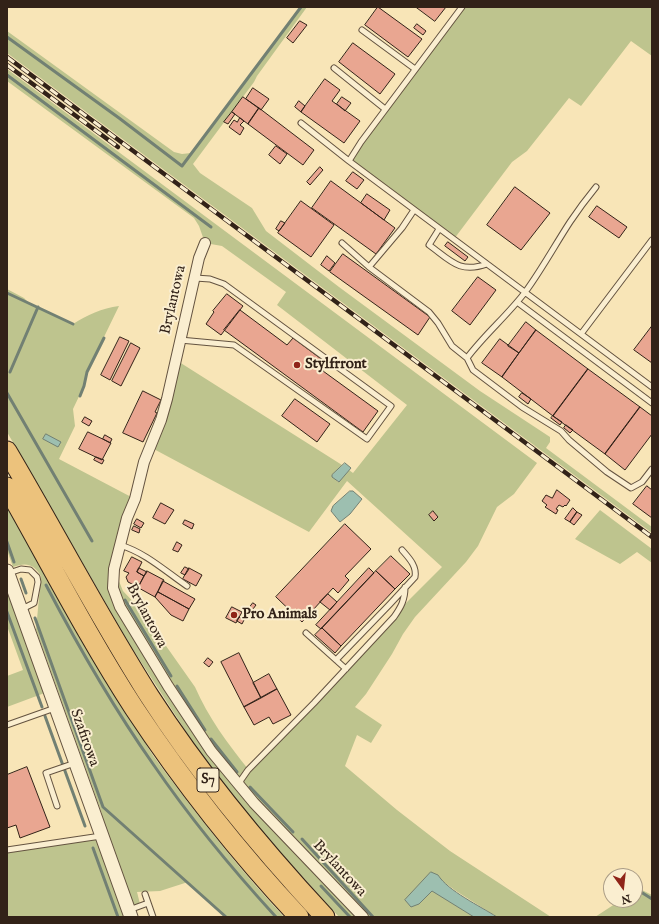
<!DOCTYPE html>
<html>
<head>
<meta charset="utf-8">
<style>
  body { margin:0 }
  #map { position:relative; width:659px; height:924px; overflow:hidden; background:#f8e5b7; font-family:"IM FELL English",serif }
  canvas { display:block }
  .frame { position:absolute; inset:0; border:8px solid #322218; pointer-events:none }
  .north { position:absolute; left:603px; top:868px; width:40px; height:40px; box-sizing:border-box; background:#faeed0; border:1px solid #aa9c86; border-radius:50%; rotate:165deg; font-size:11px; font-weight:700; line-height:16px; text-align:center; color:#322218 }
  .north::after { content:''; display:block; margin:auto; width:14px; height:18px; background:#8f2418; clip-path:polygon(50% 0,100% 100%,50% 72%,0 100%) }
</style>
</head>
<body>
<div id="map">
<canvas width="659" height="924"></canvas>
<div class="frame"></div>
<div class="north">N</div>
</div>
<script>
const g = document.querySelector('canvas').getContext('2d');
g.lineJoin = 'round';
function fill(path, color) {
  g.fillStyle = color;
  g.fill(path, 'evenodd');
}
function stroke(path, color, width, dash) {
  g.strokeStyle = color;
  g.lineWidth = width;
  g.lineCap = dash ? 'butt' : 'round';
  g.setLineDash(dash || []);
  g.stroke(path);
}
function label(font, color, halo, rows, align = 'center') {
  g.font = font + ' "IM FELL English",serif';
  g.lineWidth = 4;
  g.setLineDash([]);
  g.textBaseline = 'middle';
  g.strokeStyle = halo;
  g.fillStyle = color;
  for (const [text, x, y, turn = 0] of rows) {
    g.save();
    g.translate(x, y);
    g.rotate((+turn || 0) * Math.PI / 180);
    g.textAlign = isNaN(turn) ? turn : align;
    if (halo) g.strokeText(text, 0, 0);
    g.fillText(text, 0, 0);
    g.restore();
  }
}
fill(new Path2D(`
  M301 7H307L257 76 254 82 193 164 200 173 252 208 266 231 339 287 480 391 550 437V442L546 448 652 527V533L7 53V31L174 152 182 154 191 153Z
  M462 7H652V56L631 41 581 106 569 98 527 151 512 162 454 239 350 161Z
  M7 69 537 463 514 494 497 507 478 546 466 562 415 617 403 634 392 654 366 694 355 707 382 725 371 743 357 735 345 766 397 810 450 851 551 917H497L456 891 441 880 438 875 419 904 432 890 474 917H339L261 831 198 750 130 645 7 432V289L24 298 29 303 73 324C87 315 102 308 119 306L87 372 84 386 73 409 75 426 59 459 135 499 114 569 123 591 140 609 195 687C208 717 228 744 248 769L399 610 442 567 347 481 309 532 150 447 176 360 342 465 332 475 338 482 349 470 353 473 407 405 277 305 286 292 222 246 205 243 199 226 194 218 7 81Z
  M7 505 139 730C146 748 160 765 172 781 207 828 244 874 284 917H226L188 882 160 891 137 892 140 904 128 908 131 917H7V850L101 836 95 817 102 814 36 630 41 576C34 564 26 562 13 567L7 550Z
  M600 510 652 549V563L637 552 620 564 575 539Z
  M7 590 50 691 7 707V676L23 670 7 626Z
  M642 890 652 895V917H595L621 900H635V891Z`), '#bec48e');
const water = new Path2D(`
  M46 434 61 442 58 447 43 439Z
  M345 463 351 468 339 482 332 477V475Z
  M350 491H353L362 499 350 514 340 522 331 511 333 506Z
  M431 872 438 875C448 891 480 906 497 917H474L432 891 419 904 411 907 405 900Z`);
fill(water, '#9dbfb0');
stroke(water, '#728073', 1);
stroke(new Path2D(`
  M7 37 119 118 182 166 301 7
  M7 75 211 227
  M7 293 73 324
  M10 372 38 307
  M7 393 92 541
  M80 396 84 386 87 372 104 338
  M7 542 14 562
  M21 579 26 593
  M46 585C78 646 113 707 153 764 190 818 232 869 276 917
  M125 600 171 676
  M7 612 42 707
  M35 618 103 807 226 917
  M177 686 205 730
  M45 716 85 826
  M211 739 237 772
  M250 787 293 832
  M302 839 373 917
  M93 848 118 917
  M321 886 350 917
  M641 892 652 899`), '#728073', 3);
const building = new Path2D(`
  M378 7 422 39 408 57 365 25Z
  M416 7H446L435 21Z
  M300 21 307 25 293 43 287 38Z
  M417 24 426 31 423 35 414 28Z
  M353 43 395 74 380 94 339 62Z
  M325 79 340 90 332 101 360 121 344 143 301 112Z
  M253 88 269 99 261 110 246 99Z
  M243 97 259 108 248 124 232 112Z
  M342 97 351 103 345 111 337 104Z
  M299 101 305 106 301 112 295 107Z
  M259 108 314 150 303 165 248 124Z
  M232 112 235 114 228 124 224 122Z
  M240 118 244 121 240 125 244 128 240 135 229 127 234 120 237 122Z
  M276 146 287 154 280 164 269 155Z
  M320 167 323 170 310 185 307 182Z
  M353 172 364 180 357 189 346 181Z
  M331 181 395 228 376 254 312 208Z
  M515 187 550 213 521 250 487 225Z
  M367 194 390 210 384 220 361 203Z
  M301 201 334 225 311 257 278 233Z
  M597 206 627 227 619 238 589 217Z
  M281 221 285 223 279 231 276 229Z
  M448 242 468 257 465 261 445 246Z
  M343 254 430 317 418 335 330 272Z
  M327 256 335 263 329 271 321 265Z
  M478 277 496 290 470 325 452 311Z
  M227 294 243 306 221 335 206 324 214 312 213 311Z
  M240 310 287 345 293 338 328 364 323 371 378 411 363 432 224 330Z
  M526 322 536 330 519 353 508 346Z
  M652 326V363L634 350Z
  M536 330 588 369 553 416 502 377Z
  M120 337 129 341 110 380 101 375Z
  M500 339 519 353 502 377 482 363Z
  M131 343 140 348 121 386 112 381Z
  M588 369 640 407 605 454 553 416Z
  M143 391 161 400 155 412 157 413 143 442 123 433Z
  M522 393 531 399 528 404 519 397Z
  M295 399 330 424 317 442 282 416Z
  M640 407 652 416V434L625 470 605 454Z
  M553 416 562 422 560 425 551 418Z
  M85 417 92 421 89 426 82 422Z
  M566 425 573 430 570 433 564 428Z
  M88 432 111 443 102 460 79 449Z
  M105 435 112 439 110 443 103 439Z
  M96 457 104 460 102 464 94 460Z
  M647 486 652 490V518L633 504Z
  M557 490 570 500 566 506 565 505 563 507 559 505 556 509 558 510 556 514 545 507 547 505 542 501 546 495 552 498Z
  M161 503 174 510 165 524 153 518Z
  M573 508 577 512 570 522 565 519Z
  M433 511 438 517 434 521 429 515Z
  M577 512 582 515 574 525 570 522Z
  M137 519 144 523 141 528 134 524Z
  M185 520 194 524 192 529 183 524Z
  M345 524 371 549 345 576 349 580 338 593 333 588 302 622 276 597Z
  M134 526 140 529 139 533 132 530Z
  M177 542 182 545 178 552 173 550Z
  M391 556 410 574 395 589 376 571Z
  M132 557 142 562 137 572 144 576 138 587 128 582 126 577 129 573 124 571Z
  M185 567 189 569 185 575 181 573Z
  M139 568 147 572 144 576 137 572Z
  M189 568 202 575 196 586 183 579Z
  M369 568 374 573 321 629 316 625Z
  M147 571 164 580 155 597 137 587H138Z
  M376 571 395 589 341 646 322 628Z
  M163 581 195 599 189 609 158 592Z
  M158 592 189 609 183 621 171 615 155 597Z
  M328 594 337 602 330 610 320 602Z
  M253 603 256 605 250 613 247 611Z
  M232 607 242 612 236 623 226 618Z
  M239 617 244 620 242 624 237 621Z
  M322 628 341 646 335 653 315 635Z
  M239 653 261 698 244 707 221 662Z
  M208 658 213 662 209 667 204 663Z
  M269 674 277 689 261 698 253 683Z
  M277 689 291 715 273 724 269 717 254 725 244 707Z
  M27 767 50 827 20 838 16 825 7 828V775Z`);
fill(building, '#e9a691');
stroke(building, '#322218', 1);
const service = new Path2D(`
  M462 7 361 142 349 161 652 387
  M362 30 415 69
  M334 68 385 109
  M301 123 349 161
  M439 229 429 245C450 260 459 274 487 264
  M342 243 369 267 402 228 414 210
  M369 267 429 312 438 323 452 346 467 358 473 370 522 407 561 431 569 440 607 472 631 488 642 482 652 469
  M517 302 652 403
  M581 334 652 240
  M180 340 234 345 367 439 391 406 224 284 210 279 195 278
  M467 358C485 334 508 315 526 291 542 269 555 245 570 222 578 210 587 198 596 187
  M120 545C146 553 165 571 187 586
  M9 573 21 569 30 570 37 577 38 582 34 603 22 609
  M306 633 346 669
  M336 660 390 604 415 577C417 566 409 558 402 550
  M7 725 55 708
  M240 785 241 780 248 770 314 703 394 617C401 607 405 600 405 587
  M57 806 46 773 75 763
  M7 850 101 836
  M145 894 153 917
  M129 910 148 903`);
const minor = new Path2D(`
  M205 243 199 258 167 399 161 420 144 462 135 499 127 518 114 569 113 588 120 607 168 686 211 751 254 803 363 917`);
const tertiary = new Path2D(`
  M7 571 131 917`);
const motorway = new Path2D(`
  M7 451C55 532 99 617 150 697 201 776 261 848 325 917
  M7 487C49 561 88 637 134 708 183 782 238 852 299 917`);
stroke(service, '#645340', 7);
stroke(minor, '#645340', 12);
stroke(tertiary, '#645340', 15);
stroke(motorway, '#322218', 21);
stroke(service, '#faeed0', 5);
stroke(minor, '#faeed0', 10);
stroke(tertiary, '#faeed0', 13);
stroke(motorway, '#ecc27c', 19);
const rail = new Path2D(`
  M7 57 652 537
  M7 65 118 147`);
stroke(rail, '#322218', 4.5);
stroke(rail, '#faeed0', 3, [9]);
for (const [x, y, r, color] of [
  [297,365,4,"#8f2418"],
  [234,615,4,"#8f2418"]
]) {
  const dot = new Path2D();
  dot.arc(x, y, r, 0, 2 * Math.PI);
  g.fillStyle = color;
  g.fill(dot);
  stroke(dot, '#faeed0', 1.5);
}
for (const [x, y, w] of [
  [208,780,22]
]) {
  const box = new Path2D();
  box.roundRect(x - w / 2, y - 12, w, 24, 3);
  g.fillStyle = '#faeed0';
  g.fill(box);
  stroke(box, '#322218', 1);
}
label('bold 14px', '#322218', null, [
  ["S7",208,780]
]);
label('15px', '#322218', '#faeed0', [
  ["Brylantowa",174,300,-77],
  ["Brylantowa",146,616,62],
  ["Szafirowa",84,738,70],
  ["Brylantowa",339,869,47]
]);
label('bold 15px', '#322218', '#faeed0', [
  ["Stylfrront",305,365],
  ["Pro Animals",242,615]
], 'left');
</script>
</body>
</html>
